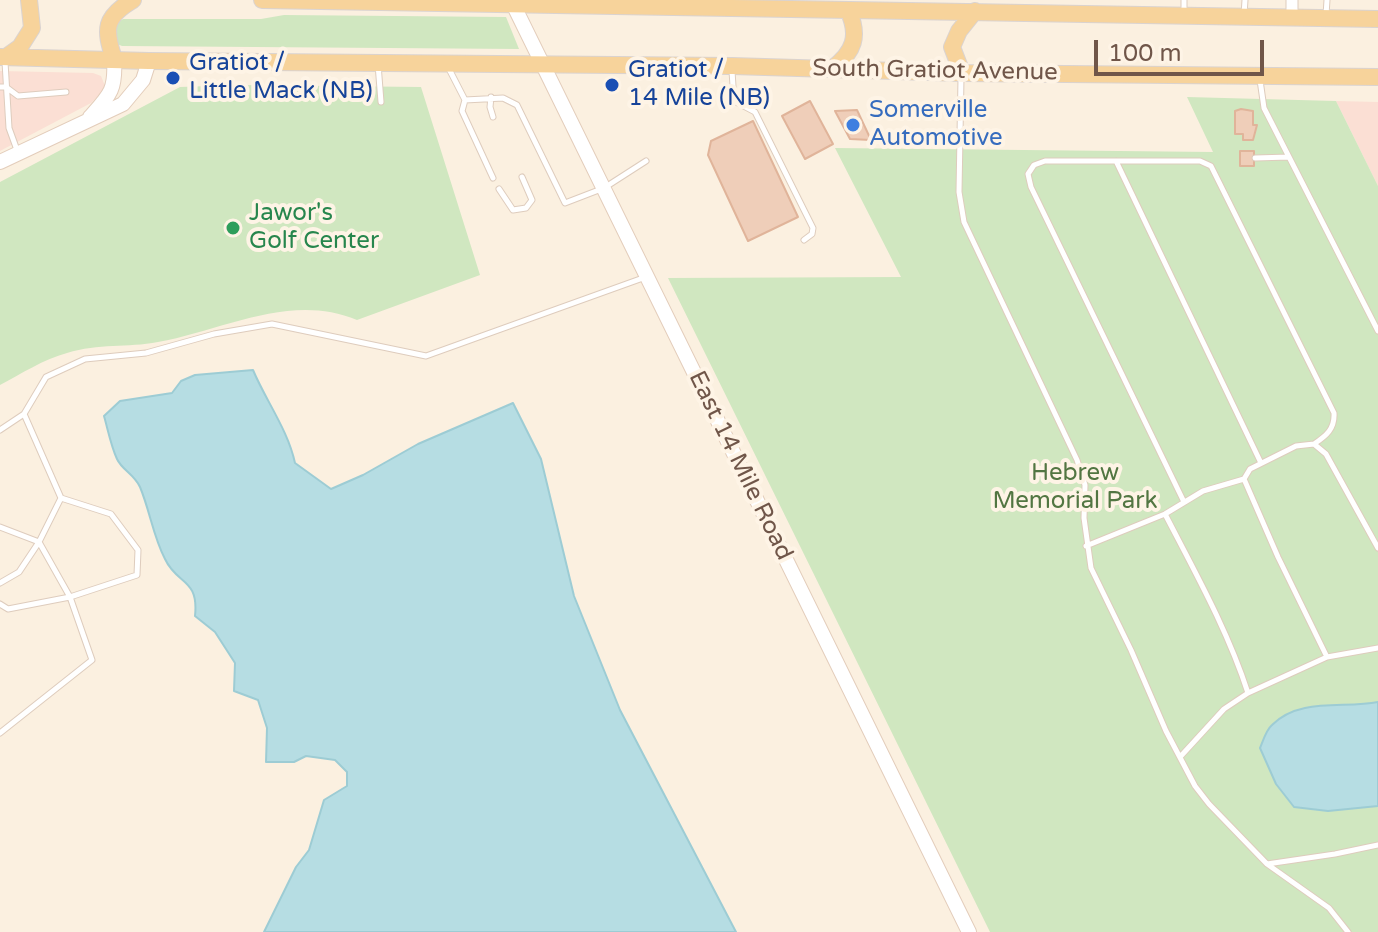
<!DOCTYPE html>
<html>
<head>
<meta charset="utf-8">
<style>
  body { margin:0 }
  #map { position:relative; width:1378px; height:932px; overflow:hidden; background:#fbf0e0; font-family:"Varela Round",sans-serif }
  canvas { display:block }
  .scale { position:absolute; left:1094px; top:40px; width:170px; height:36px; box-sizing:border-box; border:4px solid #705649; border-top:0; padding-left:10px; font-size:24px; line-height:28px; white-space:nowrap; color:#705649; -webkit-text-stroke:6px #fef4e6; paint-order:stroke }
</style>
</head>
<body>
<div id="map">
<canvas width="1378" height="932"></canvas>
<div class="scale">100 m</div>
</div>
<script>
const g = document.querySelector('canvas').getContext('2d');
g.lineJoin = 'round';
function fill(path, color) {
  g.fillStyle = color;
  g.fill(path, 'evenodd');
}
function stroke(path, color, width, dash) {
  g.strokeStyle = color;
  g.lineWidth = width;
  g.lineCap = dash ? 'butt' : 'round';
  g.setLineDash(dash || []);
  g.stroke(path);
}
function label(font, color, halo, rows, align = 'center') {
  g.font = font + ' "Varela Round",sans-serif';
  g.lineWidth = 8;
  g.setLineDash([]);
  g.textBaseline = 'middle';
  g.strokeStyle = halo;
  g.fillStyle = color;
  for (const [text, x, y, turn = 0] of rows) {
    g.save();
    g.translate(x, y);
    g.rotate((+turn || 0) * Math.PI / 180);
    g.textAlign = isNaN(turn) ? turn : align;
    if (halo) g.strokeText(text, 0, 0);
    g.fillText(text, 0, 0);
    g.restore();
  }
}
fill(new Path2D(`
  M0 71 93 73 101 76 105 86 103 91 91 103 0 151Z
  M1336 101 1378 102V186Z`), '#fbdfd4');
fill(new Path2D(`
  M284 15 506 17 519 49 122 46 115 43V24L123 19H261Z
  M237 85 421 87 480 275 357 320C291 292 224 330 158 342 127 348 99 343 67 353 44 359 21 374 0 385V182L180 87Z
  M1187 97 1336 101 1378 186V932H990L668 278 901 277 835 148 1213 152Z`), '#d0e7c0');
const water = new Path2D(`
  M253 370C266 401 288 430 295 463L331 489 363 475 418 444 513 403 541 459 574 596 620 710 736 932H264L296 867 309 850 324 800 347 786V772L335 760 306 756 294 762H266L267 728 258 700 234 691 235 663 215 632 195 616C199 578 177 585 165 559 153 536 150 511 140 487 134 474 122 470 117 459 111 446 108 430 104 416L120 401 172 393 181 381 195 375Z
  M1378 702V806L1328 811 1294 807 1276 784 1260 748C1263 741 1266 730 1272 725 1300 697 1344 709 1378 702Z`);
fill(water, '#b6dde3');
stroke(water, '#9dccd4', 2);
const building = new Path2D(`
  M810 101 833 144 805 159 782 116Z
  M1241 109 1253 111V125H1257L1253 140H1243V134H1235V111Z
  M857 110 871 140 850 139 835 111Z
  M753 121 798 217 748 241 708 155 711 141Z
  M1240 151H1254V166H1240Z`);
fill(building, '#efceb9');
stroke(building, '#e0b49a', 2);
const service = new Path2D(`
  M1184 14V0
  M1244 15 1245 0
  M1326 15 1327 0
  M5 62 9 128 17 150
  M378 64 381 102
  M447 65 465 100 503 98 517 105 565 203 604 188 646 161
  M732 71 734 101 755 112 813 228 812 234 804 240
  M961 78 959 192 964 222 1077 460 1085 485 1084 518 1091 568 1131 650 1166 731 1195 786 1209 804 1267 864 1329 908 1348 932
  M1260 80 1264 108 1378 331
  M0 87H6L18 96 66 92
  M491 97 490 107 493 117
  M465 100 462 111 493 178
  M1255 158 1289 157
  M1116 161 1261 463
  M499 189 513 210 526 208 532 200 522 177
  M0 430 24 414
  M1244 479 1278 557 1327 657
  M61 498 39 542 70 597 137 575 138 550 111 514 61 498 24 414 46 377 85 359 146 353 214 334 272 324 426 356 643 278
  M1184 502 1031 187 1028 174 1034 165 1045 161H1200L1211 166 1334 413C1335 429 1326 436 1314 444
  M1165 514C1195 572 1228 631 1248 693
  M0 527 39 542 19 572 0 583
  M1086 546 1165 514 1203 491 1244 479 1250 469 1296 446 1314 444 1326 454 1378 548
  M0 604 8 609 70 597 92 660 0 733
  M1180 757 1224 709 1248 693 1327 657 1378 648
  M1267 864 1335 854 1378 845`);
const minor = new Path2D(`
  M1292 17V0`);
const secondary = new Path2D(`
  M511 0 969 932
  M90 117C110 95 116 90 114 59
  M0 162 123 104 143 80 149 61`);
const primary = new Path2D(`
  M262 0 1378 19
  M0 57 149 61 732 66 962 73 1378 77
  M6 57 20 47 32 28 29 0
  M114 59C104 29 104 17 133 0
  M832 69C854 52 860 36 848 10
  M962 73 952 47 959 31 975 11`);
stroke(service, '#deccbd', 7);
stroke(minor, '#deccbd', 13);
stroke(secondary, '#e3cdbb', 16);
stroke(primary, '#dad3d0', 18);
stroke(service, '#fff', 5);
stroke(minor, '#fff', 11);
stroke(secondary, '#fff', 14);
stroke(primary, '#f7d39b', 16);
for (const [x, y, r, color] of [
  [173,78,8,"#1a4fb4"],
  [612,85,8,"#1a4fb4"],
  [853,125,8,"#3f7fe0"],
  [233,228,8,"#2e9e5b"]
]) {
  const dot = new Path2D();
  dot.arc(x, y, r, 0, 2 * Math.PI);
  g.fillStyle = color;
  g.fill(dot);
  stroke(dot, '#fef4e6', 3);
}
label('24px', '#164399', '#fef4e6', [
  ["Gratiot /",189,64],
  ["Little Mack (NB)",189,92],
  ["Gratiot /",628,71],
  ["14 Mile (NB)",628,99]
], 'left');
label('24px', '#705649', '#fef4e6', [
  ["South Gratiot Avenue",935,71,1],
  ["East 14 Mile Road",740,466,64]
]);
label('24px', '#366cbe', '#fef4e6', [
  ["Somerville",869,111],
  ["Automotive",869,139]
], 'left');
label('24px', '#27864d', '#fef4e6', [
  ["Jawor's",249,214],
  ["Golf Center",249,242]
], 'left');
label('24px', '#527642', '#fef4e6', [
  ["Hebrew",1075,474],
  ["Memorial Park",1075,502]
]);
</script>
</body>
</html>
